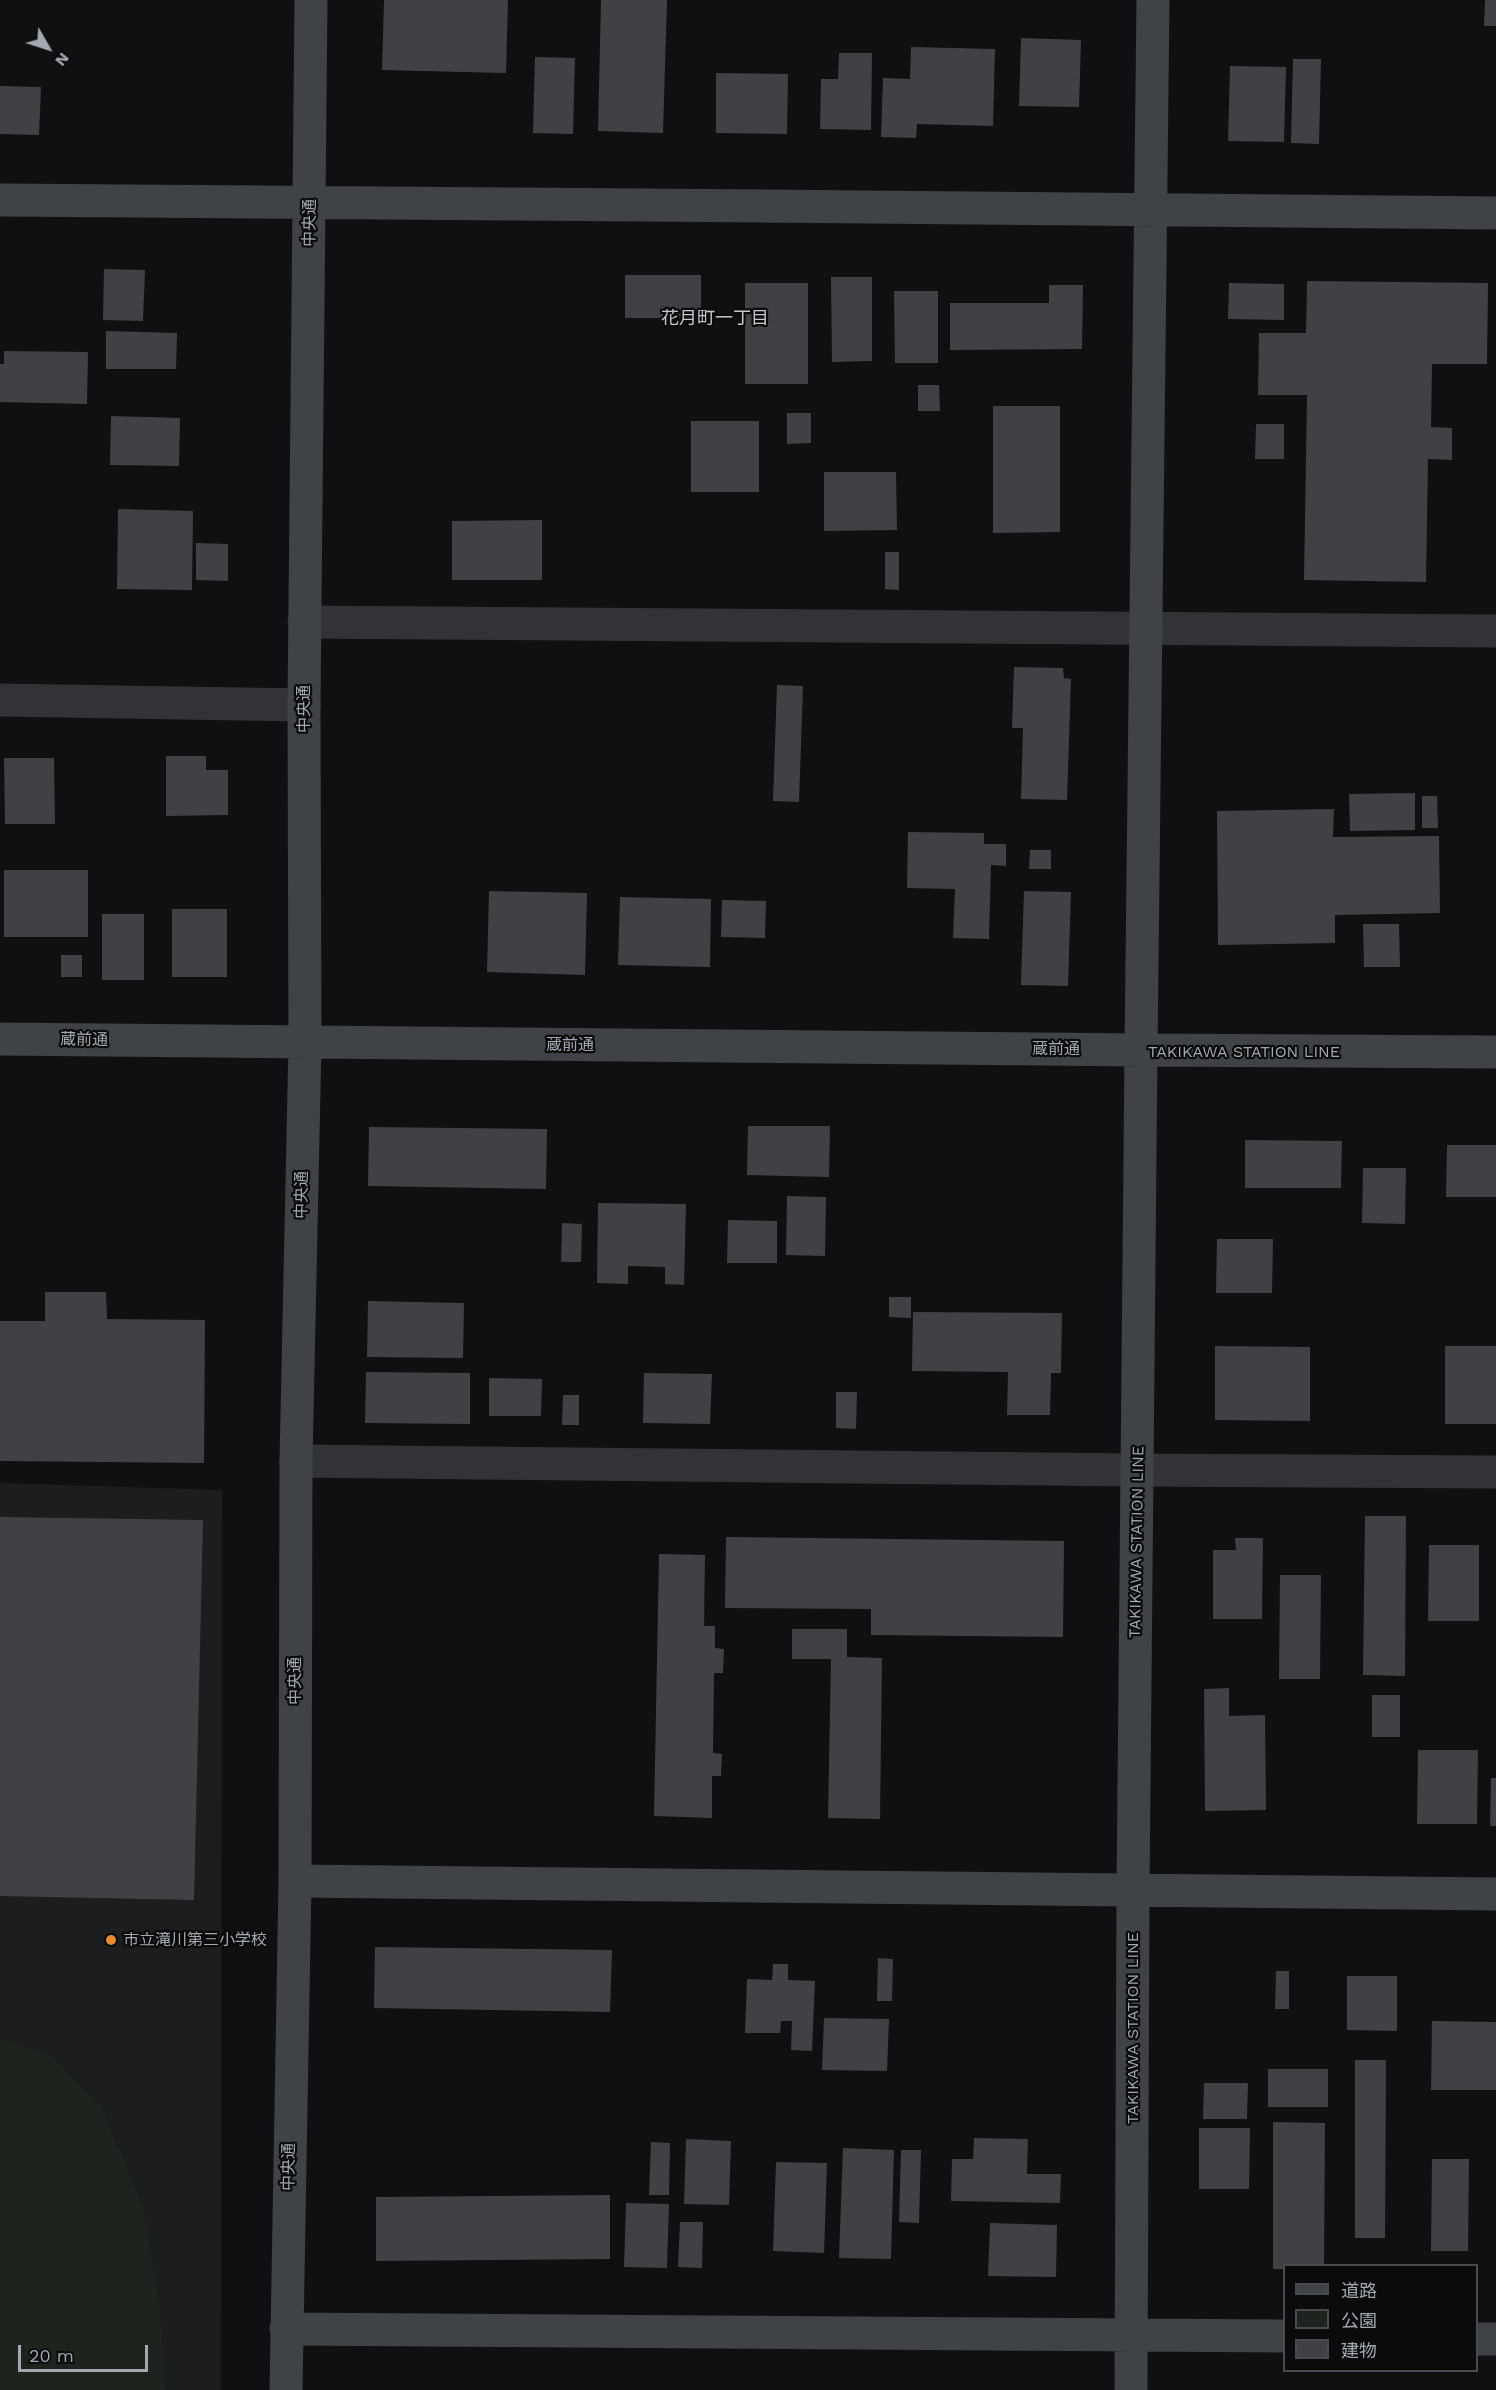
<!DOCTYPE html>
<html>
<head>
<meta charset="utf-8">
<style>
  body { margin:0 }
  #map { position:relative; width:1496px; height:2390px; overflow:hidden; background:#101012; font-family:"Work Sans","Noto Sans JP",sans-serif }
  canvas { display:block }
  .legend { position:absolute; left:1283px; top:2264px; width:195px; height:108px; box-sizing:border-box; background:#0b0b0c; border:2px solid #474a4e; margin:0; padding:8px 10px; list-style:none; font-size:18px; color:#a2a9b2 }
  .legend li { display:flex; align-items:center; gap:12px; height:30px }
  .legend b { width:30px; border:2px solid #474a4e }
  .north { position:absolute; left:18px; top:18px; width:60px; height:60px; -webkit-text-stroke:4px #0b0b0c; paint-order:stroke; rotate:129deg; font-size:16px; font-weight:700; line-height:24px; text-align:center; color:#a2a9b2 }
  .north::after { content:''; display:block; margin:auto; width:21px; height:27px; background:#a2a9b2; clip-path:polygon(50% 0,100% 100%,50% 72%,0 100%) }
  .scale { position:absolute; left:18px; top:2345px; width:130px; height:27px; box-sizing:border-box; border:3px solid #a2a9b2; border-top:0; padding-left:8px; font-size:18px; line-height:21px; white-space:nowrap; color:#a2a9b2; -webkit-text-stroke:4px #0b0b0c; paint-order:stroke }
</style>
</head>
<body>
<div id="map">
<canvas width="1496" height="2390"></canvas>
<ul class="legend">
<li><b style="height:8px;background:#3f4246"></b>道路</li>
<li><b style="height:16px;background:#1d241d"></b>公園</li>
<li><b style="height:16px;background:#3f4145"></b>建物</li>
</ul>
<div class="north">N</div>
<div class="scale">20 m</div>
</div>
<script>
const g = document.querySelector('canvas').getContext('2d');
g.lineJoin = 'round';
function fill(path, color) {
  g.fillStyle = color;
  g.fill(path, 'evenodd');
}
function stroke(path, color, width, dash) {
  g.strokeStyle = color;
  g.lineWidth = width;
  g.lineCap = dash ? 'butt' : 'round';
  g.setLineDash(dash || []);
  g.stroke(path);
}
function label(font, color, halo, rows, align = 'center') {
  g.font = font + ' "Work Sans","Noto Sans JP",sans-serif';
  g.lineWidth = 4.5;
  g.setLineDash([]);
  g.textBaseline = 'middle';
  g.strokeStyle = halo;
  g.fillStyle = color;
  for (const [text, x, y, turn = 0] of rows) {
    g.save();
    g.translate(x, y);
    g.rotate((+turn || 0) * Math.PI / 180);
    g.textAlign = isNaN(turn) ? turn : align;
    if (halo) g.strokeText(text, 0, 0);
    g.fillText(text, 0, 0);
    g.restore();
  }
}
fill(new Path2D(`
  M0 1483 222 1490 221 2390H0Z`), '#1c1d1e');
fill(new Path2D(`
  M0 2038 51 2056 102 2108 143 2207 160 2309 165 2390H0Z`), '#1d241d');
fill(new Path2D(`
  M384 0H508L506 73 382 70Z
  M601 0H667L663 133 598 131Z
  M1485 0H1496V26H1484Z
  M1021 38 1081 40 1079 107 1019 106Z
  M911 47 995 49 993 126 917 124 916 138 881 137 883 78 910 79Z
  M839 53H872L871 130 820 129 821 79H838Z
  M535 57 575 58 573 134 533 133Z
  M1293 59H1321L1319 144 1291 143Z
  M1230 66 1286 67 1284 142 1228 141Z
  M716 73 788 74 787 134 716 133Z
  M0 86 41 87 39 135 0 134Z
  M104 269 145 270 143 321 103 320Z
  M625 275H701V318H625Z
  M831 277H872V361L832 362Z
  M1307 281 1488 283 1487 364H1432L1431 427 1452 428V460L1428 459 1426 582 1304 580 1307 395H1258L1259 333H1306Z
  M745 283H808V384H745Z
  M1229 283 1284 284V320L1228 319Z
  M1049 285H1083L1082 349 950 350V303H1049Z
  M894 291H938V363H895Z
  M106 331 177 333 176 369H106Z
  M4 351 88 352 87 404 0 402V364H4Z
  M918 385H939L940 411H918Z
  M993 406H1060V532L993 533Z
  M787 413H811V443L787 444Z
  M111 416 180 418 179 466 110 465Z
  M691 421H759V492H691Z
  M1256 424H1284V459H1255Z
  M824 472H896L897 530 824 531Z
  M118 509 193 511 192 590 117 589Z
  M542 520V580H452V521Z
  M196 543 228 544V581L196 580Z
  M885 552H899V590L885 589Z
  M1014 667 1063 668 1064 678 1071 679 1067 800 1021 799 1023 728H1012Z
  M777 685 803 686 799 802 773 801Z
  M166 756H206V770H228V815L166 816Z
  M4 758H54L55 824H5Z
  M1415 793V830L1350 831 1349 794Z
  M1422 796H1437L1438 828H1422Z
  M1334 809 1333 837 1439 836 1440 913 1335 915V943L1218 945 1217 811Z
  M908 832 984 833V844H1006V866L991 865 989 939 953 938 955 889 907 888Z
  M1030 850H1051V869H1029Z
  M4 870H88V937H4Z
  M489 891 587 893 585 975 487 972Z
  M1024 891 1071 892 1068 986 1021 985Z
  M620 897 711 899 710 967 618 965Z
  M722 900 766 901 765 938 721 937Z
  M172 909H227V977H172Z
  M102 914H144V980H102Z
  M1363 924H1399L1400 967H1364Z
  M61 955H82V977H61Z
  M748 1126H830L829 1177 747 1175Z
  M369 1127 547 1129 546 1189 368 1186Z
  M1245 1140 1342 1141 1341 1188H1245Z
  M1447 1145H1496V1197H1446Z
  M1363 1168H1406L1405 1224 1362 1223Z
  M787 1196 826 1197 825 1256 786 1255Z
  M598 1203 686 1204 684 1285 665 1284V1267L628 1266V1284L597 1283Z
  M728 1220 777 1221V1263H727Z
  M562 1223 582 1224 581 1262H561Z
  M1217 1239H1273L1272 1293H1216Z
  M45 1292H106L107 1319 205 1320 204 1463 0 1461V1321H45Z
  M889 1297H911V1318L889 1317Z
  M368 1301 464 1303 463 1358 367 1357Z
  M913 1312 1062 1313 1061 1373H1051L1050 1415H1007L1008 1372 912 1371Z
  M1215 1346 1310 1347V1421L1215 1420Z
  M1445 1346H1496V1424H1445Z
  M366 1372 470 1373V1424L365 1423Z
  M644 1373 712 1374 710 1424 643 1423Z
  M489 1378 542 1379 541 1416H489Z
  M836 1392H857L856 1429 836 1428Z
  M563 1395H579V1425H562Z
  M1365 1516H1406L1405 1676 1363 1675Z
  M0 1517 203 1520 194 1900 0 1896Z
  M726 1537 1064 1541 1063 1637 871 1635V1609L725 1608Z
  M1235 1538H1263L1262 1619H1213V1550H1236Z
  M1429 1545H1479V1621H1428Z
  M659 1554 705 1555 704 1626H715V1648L724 1649 723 1673H714L713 1753 722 1754 721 1776H712V1818L654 1816Z
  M1280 1575H1321L1320 1679H1279Z
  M792 1629H847V1657L882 1658 880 1819 828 1818 831 1659H792Z
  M1229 1688V1716L1265 1715 1266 1810 1205 1811 1204 1689Z
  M1372 1695H1400V1737H1372Z
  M1418 1750H1478L1477 1824H1417Z
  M1491 1778H1496V1826H1490Z
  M375 1947 612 1950 610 2012 374 2008Z
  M878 1958 893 1959 892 2001H877Z
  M773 1964H788V1980L815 1981 812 2051 791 2050 792 2021H781L780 2033H745L747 1979 772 1980Z
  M1276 1971H1289V2009H1275Z
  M1347 1976H1397V2031L1347 2030Z
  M824 2018 889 2019 887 2071 822 2070Z
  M1432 2021 1496 2022V2090H1431Z
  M1355 2060H1386L1385 2238H1355Z
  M1268 2069H1328V2107H1268Z
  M1204 2083H1248L1247 2119H1203Z
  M1273 2122 1325 2123 1324 2266H1284V2269H1273Z
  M1199 2128H1250L1249 2189H1199Z
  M974 2138 1028 2139 1027 2174H1061L1060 2203 951 2201 952 2159H973Z
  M686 2139 731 2141 729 2205 684 2204Z
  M651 2142 670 2143 669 2195H649Z
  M843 2148 894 2150 891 2259 839 2258Z
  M901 2150H921L919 2223 899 2222Z
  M1432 2159H1469L1468 2251H1431Z
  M776 2162 827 2163 824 2253 773 2251Z
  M610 2195V2259L376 2261V2197Z
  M626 2203 669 2204 667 2268 624 2267Z
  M680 2222H703L702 2268 678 2267Z
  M990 2223 1057 2225 1056 2277 988 2276Z`), '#3f4145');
stroke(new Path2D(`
  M304 622 1496 631
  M0 700 304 705
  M296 1461 1137 1470 1496 1472`), '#313336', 33);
stroke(new Path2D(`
  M0 200C499 200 997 211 1496 213
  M0 1039 1141 1050 1153 0
  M295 1881 1496 1894
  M286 2329 1284 2336
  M1476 2339H1496
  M286 2390 295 1881 296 1461 305 1043 304 705 311 0
  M1131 2390 1133 1890 1141 1050 1496 1052`), '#3f4246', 33);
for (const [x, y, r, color] of [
  [111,1940,6,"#eb8d2e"]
]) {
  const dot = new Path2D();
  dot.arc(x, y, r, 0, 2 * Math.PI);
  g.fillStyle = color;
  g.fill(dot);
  stroke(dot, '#0b0b0c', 2);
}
label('16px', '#a2a9b2', '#0b0b0c', [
  ["中央通",310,223,-89],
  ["中央通",304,709,-90],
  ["蔵前通",84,1040,1],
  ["蔵前通",570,1045],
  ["蔵前通",1056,1049],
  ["TAKIKAWA STATION LINE",1244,1052],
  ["中央通",302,1195,-89],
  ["TAKIKAWA STATION LINE",1137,1542,-89],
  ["中央通",295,1681,-90],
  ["TAKIKAWA STATION LINE",1133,2028,-90],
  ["中央通",289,2167,-89]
]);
label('16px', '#a2a9b2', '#0b0b0c', [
  ["市立滝川第三小学校",123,1940]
], 'left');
label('18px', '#c3c8ce', '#0b0b0c', [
  ["花月町一丁目",715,319]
]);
</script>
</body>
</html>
